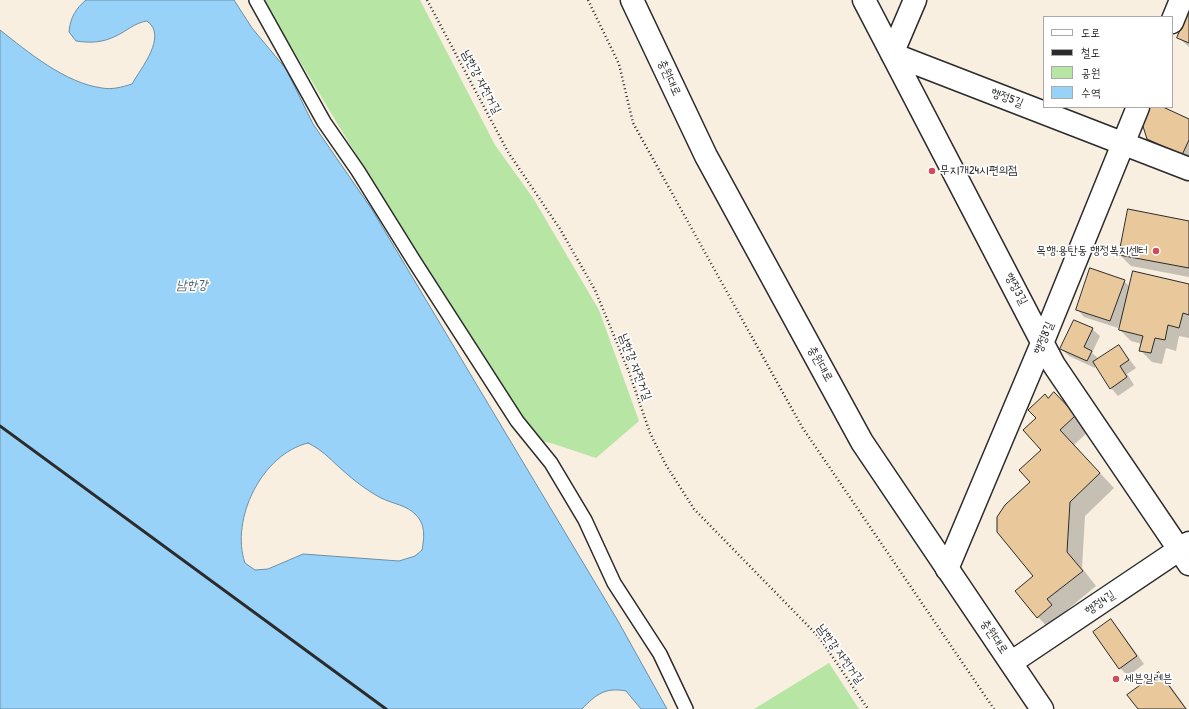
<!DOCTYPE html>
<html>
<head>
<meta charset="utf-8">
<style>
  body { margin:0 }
  #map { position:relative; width:1189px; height:709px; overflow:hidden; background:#f8efe1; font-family:"Patrick Hand","Poor Story",sans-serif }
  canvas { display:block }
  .legend { position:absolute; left:1043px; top:16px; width:130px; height:92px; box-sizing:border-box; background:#fff; border:1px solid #aaa; margin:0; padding:5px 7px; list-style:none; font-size:12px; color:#2b2b2b }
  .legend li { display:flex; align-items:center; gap:8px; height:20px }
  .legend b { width:20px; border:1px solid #aaa }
</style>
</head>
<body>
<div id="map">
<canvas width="1189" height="709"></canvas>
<ul class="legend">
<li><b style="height:5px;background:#fff"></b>도로</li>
<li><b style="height:5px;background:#2b2b2b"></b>철도</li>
<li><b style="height:11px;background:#b6e5a4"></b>공원</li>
<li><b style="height:11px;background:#98d2f8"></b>수역</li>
</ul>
</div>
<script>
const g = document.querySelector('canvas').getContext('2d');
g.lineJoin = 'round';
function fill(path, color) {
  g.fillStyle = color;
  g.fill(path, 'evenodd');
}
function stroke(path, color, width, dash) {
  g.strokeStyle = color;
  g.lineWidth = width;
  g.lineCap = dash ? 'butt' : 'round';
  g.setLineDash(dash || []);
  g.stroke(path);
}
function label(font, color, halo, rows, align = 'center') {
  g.font = font + ' "Patrick Hand","Poor Story",sans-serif';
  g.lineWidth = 3.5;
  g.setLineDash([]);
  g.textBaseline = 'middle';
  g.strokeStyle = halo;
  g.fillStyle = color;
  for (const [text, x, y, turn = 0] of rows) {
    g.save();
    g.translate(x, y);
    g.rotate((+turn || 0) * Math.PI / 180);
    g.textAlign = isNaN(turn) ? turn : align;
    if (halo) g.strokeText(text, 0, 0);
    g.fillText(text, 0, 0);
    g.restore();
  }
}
fill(new Path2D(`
  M263 0H420L495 145 533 198 599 310 639 421 596 458 554 444 538 440 528 428 419 259Z
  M829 663 859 709H754Z`), '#b6e5a4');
const water = new Path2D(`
  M86 0H234L252 28 286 69 313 124 371 208 618 621 667 709H641L626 691C606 687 596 694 582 709H0V30C28 52 65 83 102 88 112 90 122 87 132 84 141 68 168 36 147 21 134 23 127 31 116 36 102 43 90 43 76 41L69 32C70 18 76 8 86 0ZM308 443C322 450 328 457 339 467 352 479 366 490 381 498 393 504 407 505 416 515 426 525 424 538 422 550L415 556 399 561 303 554 268 569 255 570 245 563C230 519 262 454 308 443Z`);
fill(water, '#98d2f8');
stroke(water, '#6c8fa6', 1);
fill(new Path2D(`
  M1189 13V47L1179 38Z
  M1160 107 1189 120V161L1156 147 1148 139Z
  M1189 222V277L1131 266 1120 255Z
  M1124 281 1130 287 1189 285V338L1179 336 1176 351 1166 348 1162 364 1152 362 1140 350 1142 344 1131 341 1120 330 1122 321 1121 320 1118 328 1084 317 1077 309Z
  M1092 329 1100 336 1092 353 1099 359 1119 346 1136 368 1127 374 1134 385 1118 396 1111 388 1096 366 1095 368 1069 356 1061 349Z
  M1054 393 1090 430 1074 445 1114 488 1085 516 1082 568 1096 586 1061 615 1066 621 1052 632 1038 617 1032 482 1043 450 1037 418 1048 399Z
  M1111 620 1118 628 1144 664 1128 676 1120 668Z
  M1159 673 1167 681 1187 709H1139Z`), '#0003');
const building = new Path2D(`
  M1188 12H1189V43L1177 38Z
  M1147 107H1163L1189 119V140L1182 155 1147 139 1141 120Z
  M1128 209 1189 221V268L1119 255Z
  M1090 268 1125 280 1110 321 1076 310Z
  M1133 271 1189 284V315L1183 313 1179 328 1168 325 1165 340 1155 338 1151 353 1139 351 1143 336 1119 330Z
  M1074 320 1093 328 1084 347 1092 351 1087 361 1060 349Z
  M1119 345 1129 360 1120 366 1127 377 1110 389 1093 362Z
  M1054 392 1076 415 1060 430 1100 473 1070 502 1067 552 1083 571 1047 599 1052 605 1037 618 1015 591 1033 576 997 532V517L1005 505 1030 482 1019 470 1041 450 1023 430 1036 418 1028 410 1045 394 1048 398Z
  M1111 619 1137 656 1119 669 1093 632Z
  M1159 672 1186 709H1138L1127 695Z`);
fill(building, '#e9c99b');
stroke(building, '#2b2b2b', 1);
const lane = new Path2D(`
  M256 0 324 122 358 171 414 261 517 421 551 463 585 520 614 583 660 654 686 709`);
const street = new Path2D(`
  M864 0 1054 365 1189 564
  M915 0 892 54 1189 169
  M1172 22 1181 0
  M947 569 1043 341 1138 107
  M1012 662 1189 543`);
const secondary = new Path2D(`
  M632 0 706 156 862 442 1042 709`);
stroke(lane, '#2b2b2b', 16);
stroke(street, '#2b2b2b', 25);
stroke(secondary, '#2b2b2b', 25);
stroke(new Path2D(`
  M427 0 508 152 560 229 595 290 629 372 650 433 666 465 694 509 819 637 868 709
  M588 0 619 64 633 123 802 427 994 709`), '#2b2b2b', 2.5, [1, 3]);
stroke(lane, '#fff', 13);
stroke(street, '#fff', 22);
stroke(secondary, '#fff', 22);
stroke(new Path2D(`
  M0 426 386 709`), '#2b2b2b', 3);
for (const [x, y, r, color] of [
  [932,171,4,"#d1495b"],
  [1156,251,4,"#d1495b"],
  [1116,679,4,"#d1495b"]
]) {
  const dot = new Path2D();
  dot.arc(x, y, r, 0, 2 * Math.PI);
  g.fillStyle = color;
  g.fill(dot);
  stroke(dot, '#fff', 1.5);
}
label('12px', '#2b2b2b', '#fff', [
  ["충원대로",669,78,65],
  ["남한강 자전거길",481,82,62],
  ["행정5길",1007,98,21],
  ["행정3길",1016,289,62],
  ["행정8길",1044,338,-67],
  ["충원대로",820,364,61],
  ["남한강 자전거길",635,367,69],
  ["행정4길",1100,603,-34],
  ["충원대로",994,637,56],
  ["남한강 자전거길",840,654,54]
]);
label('12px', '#2b2b2b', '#fff', [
  ["무지개24시편의점",940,171],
  ["목행·용탄동 행정복지센터",1148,251,"right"],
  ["세븐일레븐",1124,679]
], 'left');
label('italic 13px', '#4c5d68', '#fff', [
  ["남한강",192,286]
]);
</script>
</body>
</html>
